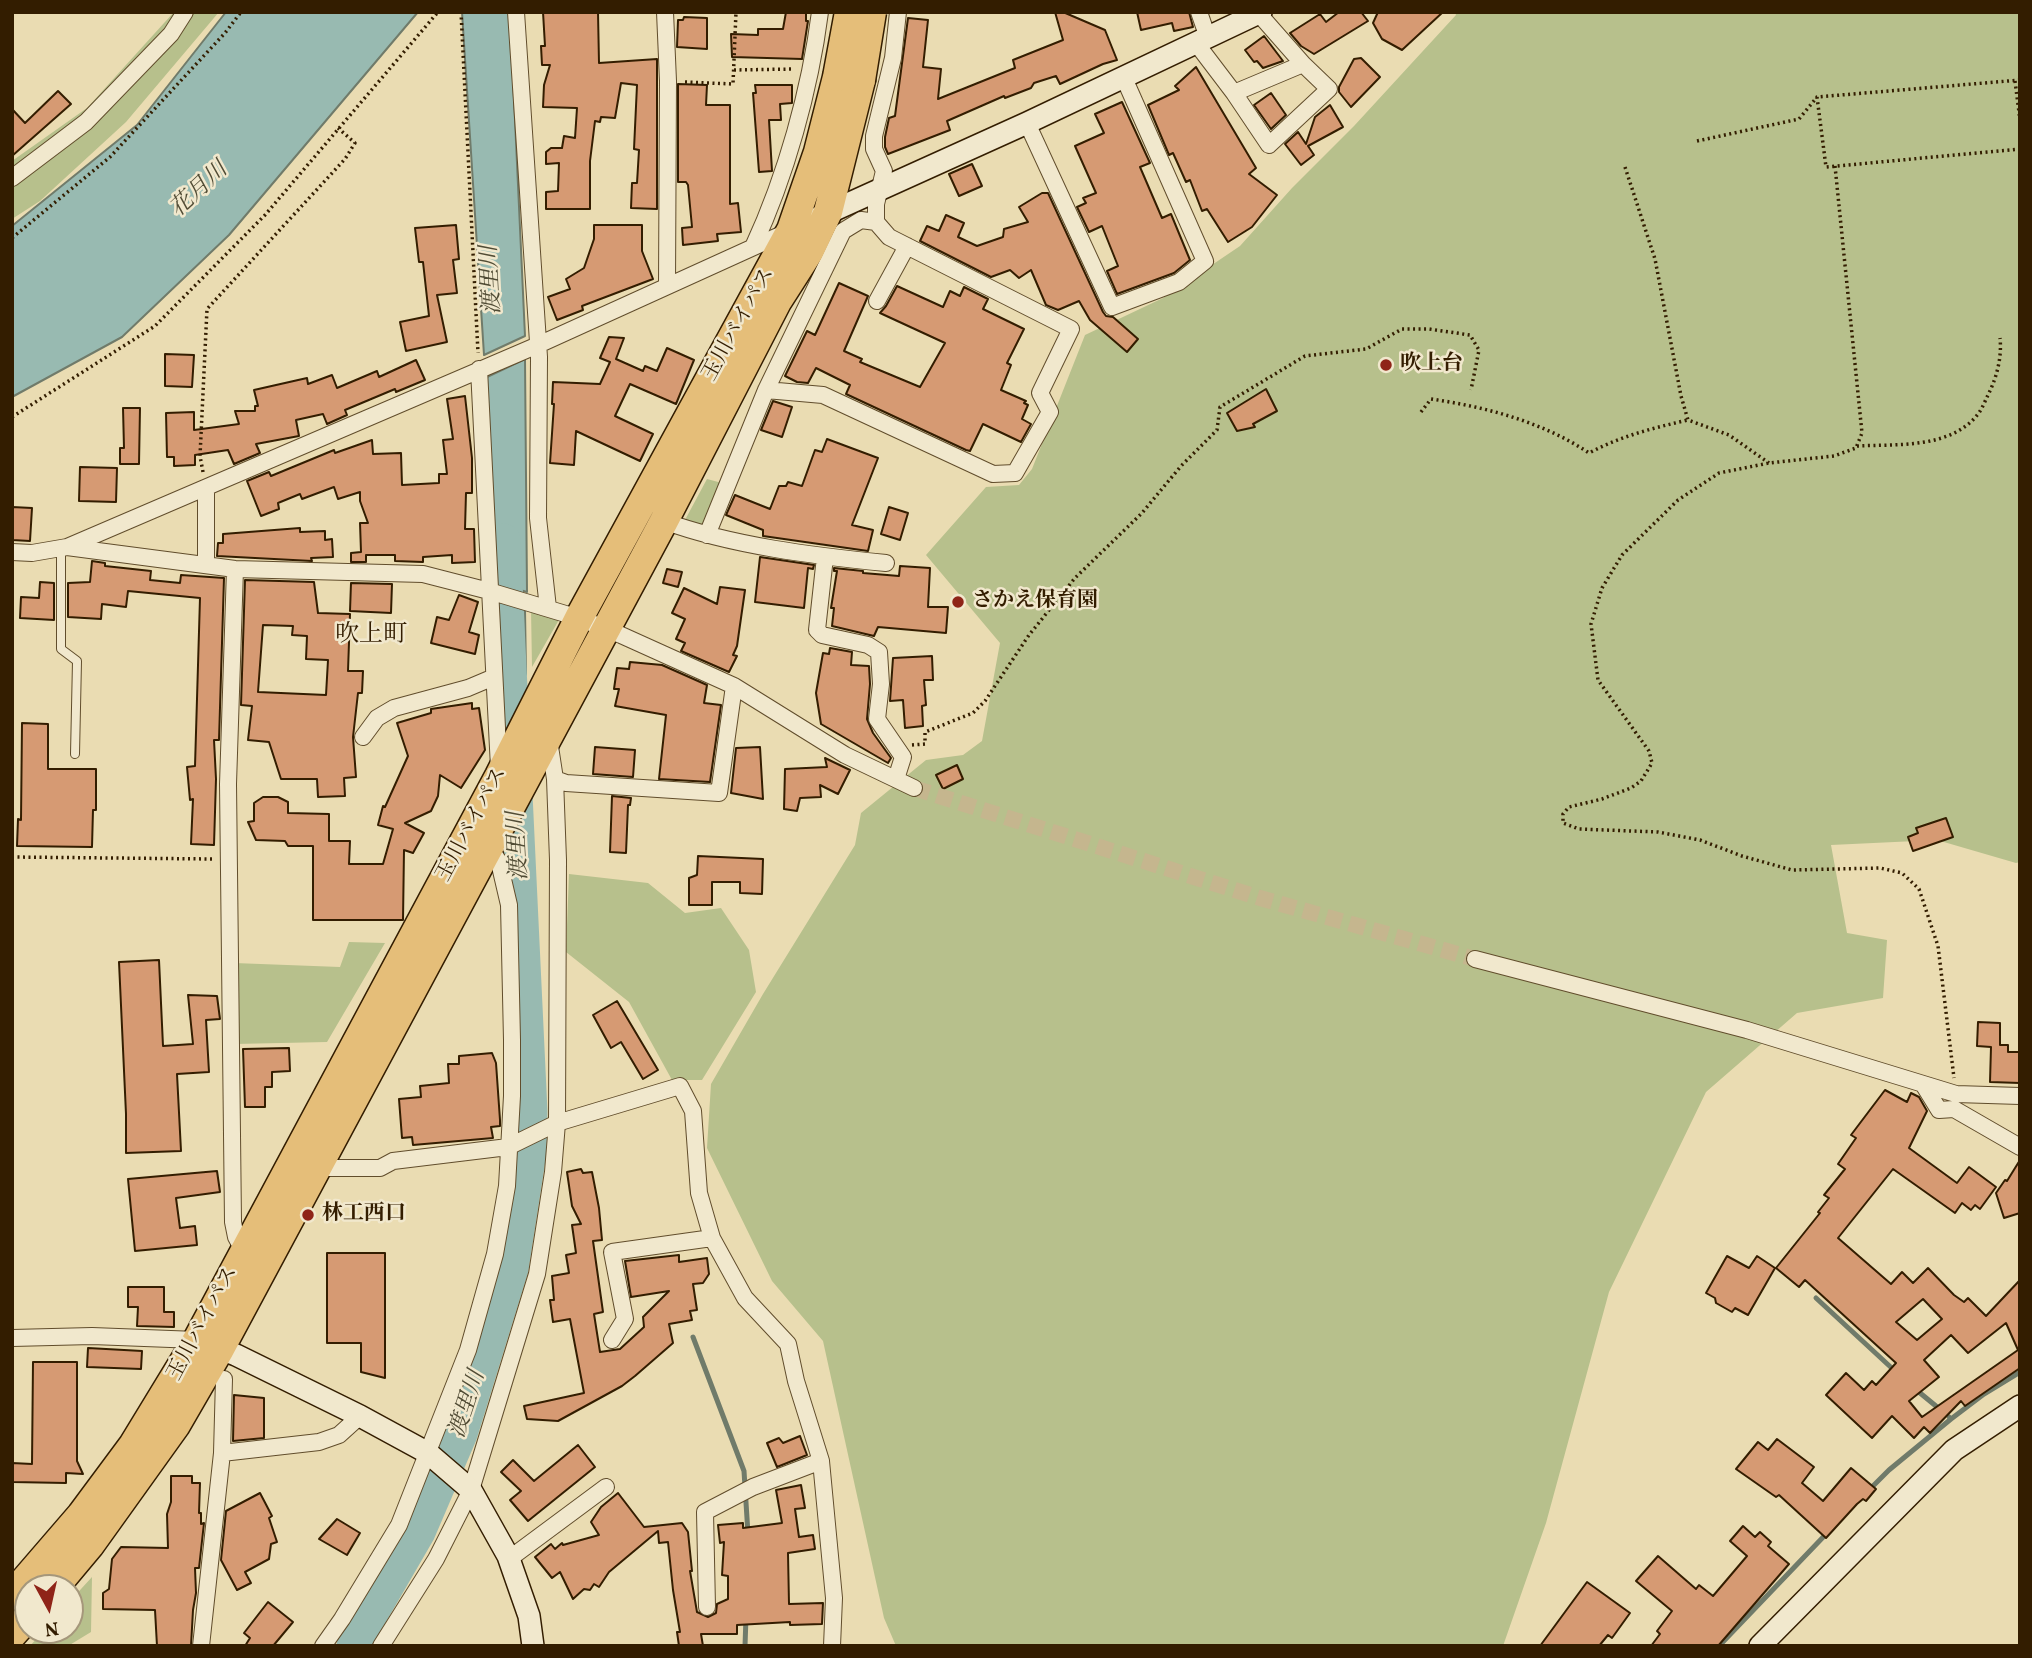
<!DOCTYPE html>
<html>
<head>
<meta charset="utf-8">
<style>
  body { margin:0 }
  #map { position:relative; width:2032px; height:1658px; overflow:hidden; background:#eadcb2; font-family:Vollkorn,serif }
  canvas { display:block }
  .frame { position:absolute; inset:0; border:14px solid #331d00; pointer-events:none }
  .north { position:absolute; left:14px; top:1574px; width:70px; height:70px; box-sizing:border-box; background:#f1e8cd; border:2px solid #a5977b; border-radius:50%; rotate:172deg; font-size:19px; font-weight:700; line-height:28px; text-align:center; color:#331d00 }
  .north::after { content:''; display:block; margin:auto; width:24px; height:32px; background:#8f2418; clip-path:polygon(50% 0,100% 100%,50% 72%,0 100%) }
</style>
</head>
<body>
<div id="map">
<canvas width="2032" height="1658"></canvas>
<div class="frame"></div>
<div class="north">N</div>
</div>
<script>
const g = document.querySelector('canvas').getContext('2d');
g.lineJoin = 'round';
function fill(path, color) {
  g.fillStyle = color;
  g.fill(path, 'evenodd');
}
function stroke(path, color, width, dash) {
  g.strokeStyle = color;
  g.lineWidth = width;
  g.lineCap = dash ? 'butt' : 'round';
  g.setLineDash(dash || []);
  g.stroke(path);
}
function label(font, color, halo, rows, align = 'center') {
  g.font = font + ' Vollkorn,"Noto Serif JP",serif';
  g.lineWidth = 5;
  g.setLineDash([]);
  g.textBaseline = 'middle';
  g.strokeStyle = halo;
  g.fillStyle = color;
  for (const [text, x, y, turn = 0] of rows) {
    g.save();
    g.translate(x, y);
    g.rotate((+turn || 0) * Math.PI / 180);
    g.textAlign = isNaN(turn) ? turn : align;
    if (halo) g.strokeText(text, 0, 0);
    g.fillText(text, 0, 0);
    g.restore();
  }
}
fill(new Path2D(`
  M174 12H219L126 122 40 201 12 219V161L87 108Z
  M1455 12H2020V862L2016 863 1937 840 1831 845 1847 933 1887 940 1883 998 1797 1013 1706 1092 1609 1292 1546 1523 1503 1646H896L884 1618 823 1341 772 1281 707 1148 711 1084 763 994 855 845 861 813 926 760 963 755 982 741 1000 643 926 555 986 487 1019 485 1032 469 1085 335 1163 298 1240 246 1292 188 1354 126 1456 15Z
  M707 479 722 483 704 527 685 520Z
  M531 609 560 618 532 667Z
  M569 874 648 883 685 913 721 908 749 950 756 992 702 1080H672L629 1002 566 952Z
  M349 942 385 943 327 1042 235 1044 234 963 340 967Z
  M92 1577 91 1632 68 1646H30L44 1630H70V1601Z`), '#b7c08c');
const water = new Path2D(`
  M226 12H418L229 235 122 337 12 397V226L137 125Z
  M462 12H510L525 336 484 355Z
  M525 359 527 592 496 583 485 378Z
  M500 601 525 610 526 674 508 708Z`);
fill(water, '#98bab1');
stroke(water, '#707b6a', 2);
stroke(new Path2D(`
  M1816 1298 1896 1372
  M693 1337 744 1471 748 1534
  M1914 1388 1942 1411
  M1949 1417 1951 1419 1984 1394 2020 1372
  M1869 1490 1889 1470 1951 1419
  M745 1646 746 1617
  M1719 1646 1828 1532`), '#707b6a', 5);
stroke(new Path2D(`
  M353 1646 419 1532 461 1434 512 1269 530 1153 531 1112 504 540`), '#98bab1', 33);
const building = new Path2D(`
  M543 12H598L599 63 657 59V209L631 208 632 183H637L639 150 634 149 637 85 621 83 615 118 601 117 600 122 595 121 590 161V209H546V192L558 191 559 163 546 164V152L551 148H562L564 136 575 138 577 108 543 107 544 85 550 65H542L541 46H545Z
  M786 12H806V21H808L802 59 732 57 731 34 758 35V29H783Z
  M1055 12H1063L1105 30 1117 60 1103 64 1060 84 1056 76 1034 83 1031 88 1005 98 1004 96 947 121 950 130 888 154 885 147V137L889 118 895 116 908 18 928 20 923 67 941 69 938 99 1015 68 1013 60 1063 40Z
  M1137 12H1189L1193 27 1174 31 1172 23 1141 30Z
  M1339 12H1361L1368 21 1314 54 1301 46 1290 33 1320 14 1326 22Z
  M1378 12H1443L1402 50 1382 39 1373 23Z
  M684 17 707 18V49L677 47 678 20H683Z
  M1264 36 1283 61 1263 68 1257 61 1254 62 1245 50Z
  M1361 58 1380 77 1351 107 1339 92V87L1354 59Z
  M1196 67 1256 168 1249 174 1277 195 1252 227 1228 242 1207 209 1202 211 1190 180 1186 182 1173 153 1169 155 1148 105 1179 90 1175 86Z
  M678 84 707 85 706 105H730V204L738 203 741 232 717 234 718 241 683 245 682 228 692 227 688 185 686 182H678Z
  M755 85H792V103L780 104 781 120H769L772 171 759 172 753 93H756Z
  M58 91 71 104 12 156V109L25 123Z
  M1271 93 1286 115 1271 129 1254 105Z
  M1122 102 1150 163 1140 167 1162 218 1171 214 1190 260 1174 273 1117 294 1107 271 1118 266 1102 226 1089 232 1077 207 1086 203 1083 198 1096 193 1075 146 1104 133 1095 114Z
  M1330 105 1343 127 1308 146 1314 155 1301 165 1285 144 1298 132 1306 144 1315 117Z
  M972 164 982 186 959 196 949 174Z
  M1042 193H1048L1103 312 1106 316 1113 317 1138 339 1127 352 1090 320 1079 301 1058 310 1046 305 1031 270 1019 278 1010 270 991 277 920 241 927 226 939 231 946 215 964 223 958 237 977 246 1003 237 1004 229 1028 222 1019 207Z
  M456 225 459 259 453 260 457 293 437 295 447 342 406 351 400 322 429 316 423 262H419L415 228Z
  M594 225H642V251L653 279 582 306 583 310 557 320 548 297 570 289 566 279 584 268 594 239Z
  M839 283 868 296 844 351 862 359 860 362 920 387 945 343 880 313 886 306 897 286 943 307 950 291 960 296 964 287 988 299 983 309 1024 329 1007 363 1011 365 1001 390 1026 401 1024 403 1028 405 1022 419 1031 424 1021 442 983 424 970 451 966 450 846 394 850 385 816 368 808 383 797 382 785 376 807 331 815 335Z
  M609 337 624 338 616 359 643 371 645 366 657 371 667 348 694 360 676 404 630 384 615 416 653 434 640 461 576 431 574 465 550 463 554 404H552L553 382 600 384 610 362 600 358Z
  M165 354 194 355 192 387 165 386Z
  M416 360 425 380 396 392 395 389 345 410 347 415 327 424 323 414 296 420 299 436 256 444 260 453 234 464 228 450 195 455V465L174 466V457H167L166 413 194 412V430L239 424 235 411H255V406H258L254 390 307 378 308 384 332 375 337 388 377 371 379 377Z
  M1266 389 1277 411 1253 424 1255 427 1237 431 1227 413Z
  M465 396 472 458V493H466L465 529H474L475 562 452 563V555L423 557V562L395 561V555H366V562H351V553L361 552 360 523H368L360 501V492L338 499 334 487 302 499 300 494 278 503 279 509 261 516 247 481 269 472 271 476 334 450 335 453 372 440 373 454 401 453 402 485 439 483V474H447L443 440 453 439 447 399Z
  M773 401 792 407 782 437 761 430Z
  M123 408H140L139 464H120V448H124Z
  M827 439 878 458 852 525 873 530 868 551 763 536V530L726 515 735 495 770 509 779 486H786L788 482 802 486 815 450 822 452Z
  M80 467 117 468 116 502 79 501Z
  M12 507 32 508 30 541 12 540Z
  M889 507 908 513 900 540 881 534Z
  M300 528V532L325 531V540L332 539 333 557 311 558 312 561 217 556 218 543H223V534Z
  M760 557 814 565 813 569 808 568 804 608 755 602Z
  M92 561 105 563V566L151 571 150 580 180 583 181 575 224 578 219 740H214L216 779 214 845 191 844 193 799 190 800 187 767 195 766 200 598 128 591 126 607 102 604 101 619 68 617V583L90 582Z
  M900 566 930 568 928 607H948L946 633 878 627 874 636 832 626 834 608H831L837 571H834V568L863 571V573L899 576Z
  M667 569 682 572 678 587 663 583Z
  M245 580 314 582 318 613 350 614 348 671H363L362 693H358L353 737 356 777 344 778 345 796 318 797 317 779H281L269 742 248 740 252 706 241 705ZM263 625 293 626 292 635 307 636 306 659 328 660 326 695 258 692Z
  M40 582 54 583V620L20 618 21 597 39 598Z
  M351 583 392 584 391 613 350 611Z
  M720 587 745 590 737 646 733 655 737 656 729 672 681 651 685 643 676 639 685 619 672 613 684 588 717 604Z
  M459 595 478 602 469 632 479 635 475 654 431 643 437 617 449 620Z
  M830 648 852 652 851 665 869 666 870 684 867 719 873 733 891 758 888 763 821 724 816 693 823 653 829 654Z
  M932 656 933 680H924L926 705 922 706 923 726 905 728 903 700 890 701 893 658Z
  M630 662 662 665 707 685 704 703 721 705 710 782 659 779 666 715 615 706 619 689H614L617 668 629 669Z
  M472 703V709L479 708 485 750 461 788 440 775 438 796 431 811 405 823 424 833 413 853 404 850 403 920H313V846H288L285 841 256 840 248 822 254 821V803L263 797H278L288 802V813L329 814V841H350L349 864H383L393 829 378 825 383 806 385 807 408 756 397 723 431 713V709Z
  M22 723 48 724V769H96V810H93L92 847 17 846 18 819 21 820Z
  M595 747 635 750 633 777 593 774Z
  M760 747 763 799 731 793 736 748Z
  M825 758 850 770 838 794 820 785 821 797 800 798 797 811 784 809 785 769 827 767Z
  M957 765 963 779 943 789 936 775Z
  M612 796 631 798 630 805H628L626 853 610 852Z
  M1946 818 1953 837 1913 851 1908 837 1918 833 1916 828Z
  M698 856 763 859 762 894 740 893V882H712V905H689V878L697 875Z
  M159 960 163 1046 193 1044 188 995 217 996 220 1019 206 1020 209 1072 177 1074 181 1151 126 1153V1114L119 962Z
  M617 1001 658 1070 643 1079 621 1042 611 1048 593 1015Z
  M1978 1022 2000 1023V1045H2008V1052H2020V1083L1990 1082 1991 1047 1977 1046Z
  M289 1048 290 1071 272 1072V1087H265V1107H245L243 1049Z
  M492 1053 496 1063 500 1120V1126L491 1127 493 1138 413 1145 412 1137 402 1138 399 1099 421 1097 420 1086 449 1083 448 1064H459V1056Z
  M1885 1090 1907 1102 1911 1093 1919 1097 1927 1111 1909 1148 1957 1183 1969 1167 1996 1187 1980 1209 1975 1205 1971 1210 1962 1203 1955 1213 1893 1169 1838 1238 1891 1284 1902 1272 1913 1283 1928 1268 1954 1295 1964 1302 1968 1298 1986 1316 2020 1280V1368L1965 1406 1961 1401 1930 1433 1924 1427 1914 1438 1892 1416 1872 1438 1826 1395 1846 1373 1864 1390 1872 1381 1876 1385 1896 1363 1805 1280 1799 1287 1776 1268 1820 1213 1818 1212 1829 1198 1824 1195 1845 1169 1838 1164 1856 1138 1851 1135ZM1923 1299 1942 1319 1917 1340 1896 1322ZM2006 1323 2018 1350 1922 1417 1909 1401 1939 1377 1924 1360 1951 1335 1968 1353Z
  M2020 1160V1213L2004 1218 1996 1193 2005 1180 2007 1181Z
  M581 1169 583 1173 592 1172 599 1208 602 1240 593 1241 603 1312 594 1314 600 1352 620 1349 644 1327 643 1317 669 1291 631 1297 625 1261 679 1255V1262L707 1258 709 1274 703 1283 693 1284 697 1310 690 1311 692 1320 669 1324 673 1343 635 1376 622 1386 558 1421 527 1419 524 1406 584 1393 570 1319 553 1322 550 1300H554L552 1276 569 1273 566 1255 576 1253 572 1225 581 1224 572 1206 567 1172Z
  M217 1171 220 1192 176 1198 180 1228 195 1226 197 1245 135 1251 128 1179Z
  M327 1253H385V1378L361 1372V1343H327Z
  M1727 1256 1749 1268 1757 1256 1775 1268 1748 1315 1735 1308 1732 1312 1716 1303 1715 1298 1706 1293Z
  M128 1287H164V1312H174V1327L137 1326 138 1307H128Z
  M88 1348 142 1351 141 1369 87 1367Z
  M33 1362H77V1461L83 1474 66 1473V1483L12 1482V1463L32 1464Z
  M234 1395 264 1398V1438L233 1441Z
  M800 1436 807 1455 777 1467 767 1443 779 1438 783 1443Z
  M1777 1439 1814 1467 1802 1483 1823 1501 1851 1468 1876 1489 1866 1501 1863 1499 1857 1504 1826 1538 1779 1495 1776 1497 1736 1469 1758 1442 1768 1450Z
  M578 1445 595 1467 528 1521 510 1500 521 1491 501 1472 513 1460 534 1481Z
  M171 1476H192V1483H200L199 1513H201V1524L204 1523 199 1568H195L196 1593 193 1610 191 1646H157L155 1610 103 1609V1593L109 1589 112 1559 121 1547 168 1548 167 1514 171 1502Z
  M801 1485 805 1508 795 1509 799 1537 813 1535 815 1549 788 1553 789 1604 823 1603 822 1624 790 1625V1622L737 1625V1634H701L703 1646H679L677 1632H680L673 1590 668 1542 659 1543 658 1531 609 1572 599 1587 594 1584 590 1590 584 1589 573 1599 560 1572 552 1578 535 1557 551 1544 555 1549 562 1543 563 1545 599 1535 591 1522 601 1507 618 1493 644 1527 682 1523 688 1532 692 1571H690L697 1612 708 1617 716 1613 717 1604 728 1599V1576L722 1575 724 1542 720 1543 718 1525 743 1523V1528L782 1523 776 1490Z
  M260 1493 272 1516 269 1518 277 1542 271 1544 269 1559 245 1572 251 1583 237 1590 221 1560 226 1511Z
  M337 1519 360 1533 347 1555 319 1539Z
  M1743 1526 1755 1537 1760 1532 1771 1542 1768 1546 1789 1564 1718 1646H1651L1660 1634 1657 1631 1672 1611 1636 1581 1658 1556 1696 1589 1699 1585 1713 1596 1747 1556 1730 1541Z
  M1587 1582 1630 1613 1612 1638 1608 1635 1599 1646H1540Z
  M268 1602 293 1622 273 1646H245L250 1638 244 1633Z`);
fill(building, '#d69a73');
stroke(building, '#331d00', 2);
stroke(new Path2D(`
  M914 788 1260 898 1475 959`), '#c5b68e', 16, [16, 8]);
const lane = new Path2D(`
  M61 548V649L77 661 75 754`);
const street = new Path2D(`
  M516 12 539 357 538 518 548 608
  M665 12 668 81 667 285
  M1199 12 1208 38
  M1196 43 1234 93 1269 145 1329 89 1303 64
  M1234 93 1303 64 1259 14
  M1027 123 1112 307 1179 282 1205 261 1124 78
  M12 178 86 122 171 34 185 12
  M753 247C786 176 810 90 820 12
  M877 301 907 246
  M479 369 499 768
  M766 390 823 395 993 474 1015 473 1050 412 1040 393 1071 329 889 237 876 222V204L884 171 874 149V136L893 58 898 12
  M206 488V565
  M664 521C732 546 815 556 886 563
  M707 535 766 390 843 231 861 220 876 222
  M67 547 235 569 423 574 489 591 579 618 621 635 734 686 845 755 914 788
  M12 552 32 553 67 547 538 345 789 231
  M825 557 817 630 822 635 868 645 879 652 881 684 877 719 903 757 896 779
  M235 569 228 784 233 1222 236 1237 243 1250
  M363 737 377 718 394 708 468 688 494 677
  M555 779 566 783 719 793 734 686
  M1475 959 1747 1030 1956 1094 2020 1096
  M1923 1084 1939 1110 1954 1109 2020 1147
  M313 1168H380L393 1161 508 1147 557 1123 680 1086 693 1111 699 1193 712 1238 745 1298 788 1344 796 1381 821 1461 834 1598 832 1646
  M12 1338 92 1336 197 1340
  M612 1340 625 1319 612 1252 712 1238
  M222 1453 224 1379
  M509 1559 606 1487
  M707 1607 705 1512 753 1487 821 1461
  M201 1646 222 1453 319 1442 339 1435 360 1416
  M323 1646 342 1619 399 1525 468 1350 495 1254 507 1186 512 1096V1040L509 905 499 862 490 847 485 844
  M381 1646 436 1559 471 1490 537 1274 553 1172 557 1123 558 860 555 779 549 740`);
const secondary = new Path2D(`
  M819 217 1027 123 1261 12
  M208 1344 236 1355 360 1416 428 1453 471 1490 508 1556 529 1616 533 1646
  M1760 1646 1954 1450 2020 1406`);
const highway = new Path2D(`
  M54 1588 90 1545 176 1425 220 1349 664 521 777 302 809 252 828 212 861 80
  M12 1595 81 1515 133 1445 197 1340 499 776 579 618 791 230 818 152 837 77
  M12 1635 28 1617`);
stroke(lane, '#614d2c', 10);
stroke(street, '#614d2c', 18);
stroke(secondary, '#331d00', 24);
stroke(highway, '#331d00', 31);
stroke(new Path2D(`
  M461 12 478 353
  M734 70 793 69
  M2020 80 1817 97 1826 167 2020 149
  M2015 81 2020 120
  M685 82 733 84 736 12
  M1697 141 1799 119 1817 97
  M1835 166 1862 433 1856 448 1834 456 1769 463 1719 473 1678 500 1622 555 1602 588 1591 624 1598 680 1649 751 1652 763 1641 781 1631 788 1602 799 1569 807 1563 814V823L1579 829 1658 832 1700 840 1742 856 1792 870 1880 868 1902 873 1919 889 1938 946 1954 1078
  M1625 167 1655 259 1681 396 1688 420 1729 435 1769 463
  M12 238 110 157 225 33 241 12
  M1421 412 1431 399C1486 407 1543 422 1589 453 1621 436 1653 428 1688 420
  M12 417 155 326 265 215 438 12
  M1857 446C1897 444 1951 449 1978 414 1982 409 1985 401 1988 395 1997 377 2002 357 2000 338
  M203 472 200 456 207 309 345 159 355 143 338 128
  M912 745 925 744V732L973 713 985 701 1029 635 1075 578 1142 513 1181 466 1217 430 1220 407 1305 356 1366 349 1402 329H1429L1470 335 1479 350 1471 390
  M12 857 213 859`), '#331d00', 3.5, [2, 3.5]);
stroke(lane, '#f1e8cd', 8);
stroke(street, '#f1e8cd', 16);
stroke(secondary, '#f1e8cd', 21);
stroke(highway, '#e5be79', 28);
const highwayBridge = new Path2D(`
  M837 77 849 12
  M861 80 872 12`);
stroke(highwayBridge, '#331d00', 31, []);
stroke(highwayBridge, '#e5be79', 28);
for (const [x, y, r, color] of [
  [1386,365,7,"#8f2418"],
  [958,602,7,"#8f2418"],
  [308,1215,7,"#8f2418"]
]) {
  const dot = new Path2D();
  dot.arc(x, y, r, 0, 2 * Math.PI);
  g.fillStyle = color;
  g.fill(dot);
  stroke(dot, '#f1e8cd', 2.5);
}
label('21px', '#331d00', '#f1e8cd', [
  ["玉川バイパス",740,325,-61],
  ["玉川バイパス",473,825,-62],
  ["玉川バイパス",204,1324,-62]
]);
label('bold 21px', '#331d00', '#f1e8cd', [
  ["吹上台",1400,365],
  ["さかえ保育園",972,602],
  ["林工西口",322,1215]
], 'left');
label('italic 23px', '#514c35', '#f1e8cd', [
  ["花月川",200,191,-43],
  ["渡里川",493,280,-93],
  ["渡里川",520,846,-93],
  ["渡里川",469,1405,-72]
]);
label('24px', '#331d00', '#f1e8cd', [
  ["吹上町",371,637]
]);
</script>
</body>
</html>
